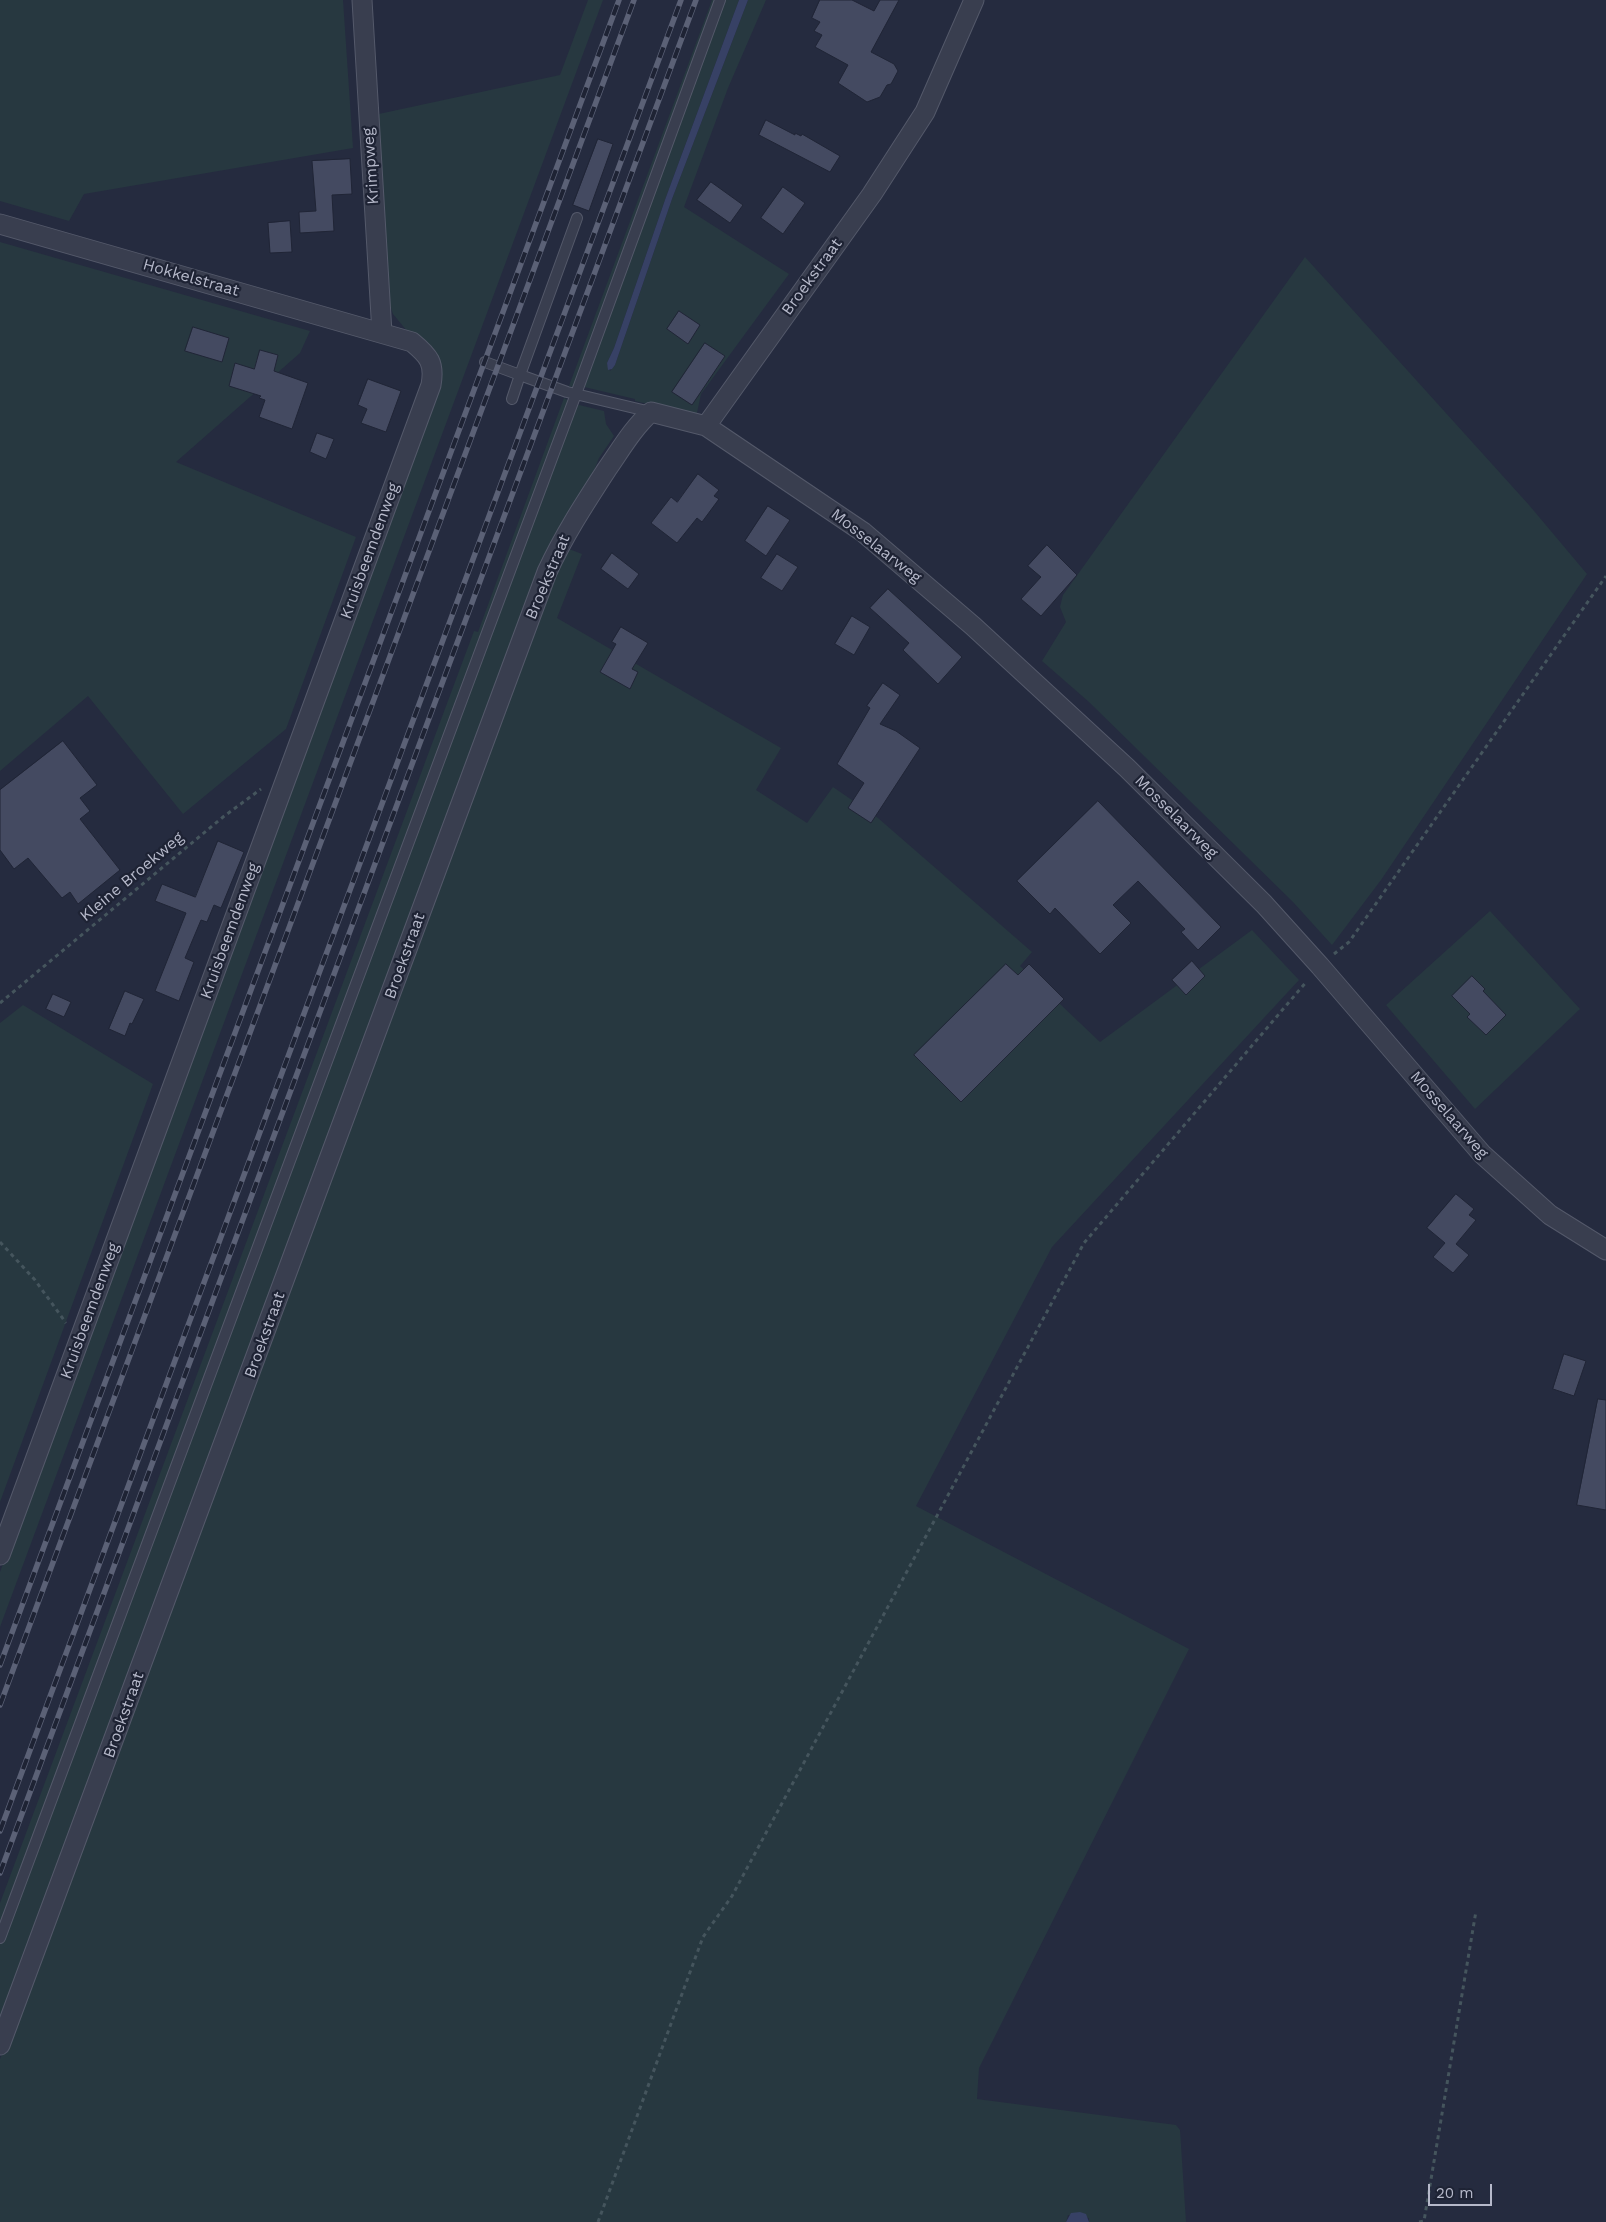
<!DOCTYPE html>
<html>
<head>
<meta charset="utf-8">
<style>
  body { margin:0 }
  #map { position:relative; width:1606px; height:2222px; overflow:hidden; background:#252b3f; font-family:"Work Sans",sans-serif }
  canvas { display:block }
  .scale { position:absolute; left:1428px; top:2184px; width:64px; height:22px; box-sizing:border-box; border:2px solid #b6b9ca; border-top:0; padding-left:6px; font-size:15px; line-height:18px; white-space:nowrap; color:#b6b9ca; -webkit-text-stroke:4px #1e2334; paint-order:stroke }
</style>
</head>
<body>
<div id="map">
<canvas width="1606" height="2222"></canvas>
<div class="scale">20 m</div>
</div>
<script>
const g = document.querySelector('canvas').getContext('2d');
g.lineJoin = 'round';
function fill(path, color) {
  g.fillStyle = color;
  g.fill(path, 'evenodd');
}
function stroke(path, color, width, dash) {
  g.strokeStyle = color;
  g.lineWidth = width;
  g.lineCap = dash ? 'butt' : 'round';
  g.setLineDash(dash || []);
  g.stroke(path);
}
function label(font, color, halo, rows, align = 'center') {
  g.font = font + ' "Work Sans",sans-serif';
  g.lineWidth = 4.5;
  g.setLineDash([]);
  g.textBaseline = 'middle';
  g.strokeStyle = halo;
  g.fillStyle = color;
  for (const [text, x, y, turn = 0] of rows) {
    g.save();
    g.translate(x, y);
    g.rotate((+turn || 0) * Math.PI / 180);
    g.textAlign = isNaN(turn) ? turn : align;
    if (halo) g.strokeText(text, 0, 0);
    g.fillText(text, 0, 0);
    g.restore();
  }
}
fill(new Path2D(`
  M0 0H343L353 148 84 194 69 221 0 201Z
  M588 0H603L0 1627V1572L299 768 438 384 407 331 393 314 390 305 374 115 560 75Z
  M712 0H739L666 197 614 348 607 363 610 371 615 365 672 199 748 0H766L728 88 684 207 789 274 701 394 697 413H686L635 401V399L580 386 579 389 569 386Z
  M0 242 310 331 300 353 176 462 356 537 286 729 183 814 88 696 0 771Z
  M1305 257 1529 505 1587 574 1381 880 1332 945 1293 902 1089 702 1042 661 1066 622 1060 607 1063 595Z
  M564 398 575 404 604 411 606 424 614 436 599 458 593 473 592 483 565 525 0 2031V1903L474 631 478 632Z
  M569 549 582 554 557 618 781 748 756 790 807 823 833 787 878 818 1032 952 1020 966 1100 1042 1252 930 1299 980 1052 1247 916 1506 1189 1649 979 2068 977 2099 1176 2125 1180 2130 1186 2222H1089V2218L1068 2215 1066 2222H0V2059L543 599Z
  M1490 911 1580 1009 1475 1109 1386 1005Z
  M23 1005 153 1084 0 1502V1023Z`), '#273840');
fill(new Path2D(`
  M739 0H748L672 199 615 365 612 369 608 370 607 363 614 348 666 197Z
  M1080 2212 1086 2214 1089 2222H1066L1071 2213Z`), '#374165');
const building = new Path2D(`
  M820 0H852L874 11 880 0H899L871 52 894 64 898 71 891 84 887 85 880 97 867 102 838 83 848 65 815 47 822 35 814 31 820 22 812 18Z
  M766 120 795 135V133L801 136 802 134 840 156 830 172 759 135Z
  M598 139 613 144 589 211 573 205Z
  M350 159 352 194 332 195 334 231 300 233 299 212 316 211 312 161Z
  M711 182 743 205 730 223 697 200Z
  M783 187 805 203 783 234 761 218Z
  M290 221 292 252 270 253 268 223Z
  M679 311 700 325 688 344 667 329Z
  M193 327 229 338 222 362 185 351Z
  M705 343 725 356 692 405 672 392Z
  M260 350 278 355 274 371 308 383 292 429 259 417 265 400 259 398 261 396 229 386 235 363 254 369Z
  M368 379 401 391 386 432 361 423 367 409 358 405Z
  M317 433 334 439 326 459 310 452Z
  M698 474 719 490 714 496 719 499 702 522 697 518 677 543 651 523 671 497 677 502Z
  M768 506 790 520 766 556 745 541Z
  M1047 545 1077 575 1041 616 1021 599 1041 577 1028 566Z
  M612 553 639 574 628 589 601 569Z
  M777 554 798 567 782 591 761 578Z
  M888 589 962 657 938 684 903 650 909 643 870 608Z
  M852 616 870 627 854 655 835 644Z
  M621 627 648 643 632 669 638 672 630 689 600 672 616 644 612 642Z
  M883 683 900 695 880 724 896 731 920 748 871 823 848 808 864 783 837 764 870 708 867 706Z
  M63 741 97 785 80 798 90 811 80 819 120 870 78 904 70 892 62 898 28 858 14 869 0 850V790Z
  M1098 801 1221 927 1198 950 1181 932 1185 929 1138 881 1113 905 1131 923 1100 954 1055 908 1050 914 1017 881Z
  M218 841 244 852 221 908 214 905 207 922 201 920 185 958 194 962 179 1001 155 991 186 913 155 901 162 884 195 897Z
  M1192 961 1205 976 1186 995 1172 980Z
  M1006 964 1018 975 1029 964 1064 999 961 1102 914 1055Z
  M1472 976 1485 989 1483 991 1506 1015 1486 1035 1467 1017 1470 1014 1452 996Z
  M125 991 144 999 132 1024 130 1023 125 1036 109 1029Z
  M53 994 71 1002 64 1017 46 1009Z
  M1456 1194 1474 1209 1469 1215 1476 1220 1456 1244 1469 1255 1453 1273 1433 1257 1445 1243 1427 1228Z
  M1564 1354 1586 1361 1574 1396 1553 1389Z
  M1598 1399 1606 1400V1510L1577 1505Z`);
fill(building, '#444a61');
stroke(building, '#202536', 1);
const service = new Path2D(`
  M577 218 520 375 567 392 651 412
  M485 362 520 375 512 399
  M0 1938 576 394 720 0`);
const minor = new Path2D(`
  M362 0 382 333
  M0 224 412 342C429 356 435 363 431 385L0 1555
  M706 426 872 194 925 112 974 0
  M0 2045 547 572C564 535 585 503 607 469 621 449 633 428 651 412L706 426 863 532 973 626 1127 768 1264 904 1320 966 1482 1154 1550 1215 1606 1250`);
stroke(service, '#54596a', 12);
stroke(minor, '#54596a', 21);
stroke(new Path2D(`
  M1334 954 1349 942 1606 576
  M0 1003 223 817 261 789
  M0 1242 35 1280 66 1323
  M598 2222 703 1937 732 1896 1084 1243 1307 981
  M1419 2222 1424 2221 1476 1911`), '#45555d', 3, [4, 4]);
stroke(service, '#393e4f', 10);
stroke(minor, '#393e4f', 19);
const rail = new Path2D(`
  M0 1665 619 0
  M0 1705 634 0
  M0 1831 681 0
  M0 1873 696 0`);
stroke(rail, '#5b6176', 5.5);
stroke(rail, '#1e2334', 4, [11]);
label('16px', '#b6b9ca', '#1e2334', [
  ["Krimpweg",371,166,-94],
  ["Broekstraat",812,277,-54],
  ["Hokkelstraat",191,278,16],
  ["Mosselaarweg",876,546,38],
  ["Kruisbeemdenweg",370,551,-70],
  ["Broekstraat",548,577,-67],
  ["Mosselaarweg",1176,817,45],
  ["Kleine Broekweg",132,877,-40],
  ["Kruisbeemdenweg",230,931,-70],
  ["Broekstraat",405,956,-70],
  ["Mosselaarweg",1449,1115,49],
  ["Kruisbeemdenweg",90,1311,-70],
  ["Broekstraat",265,1335,-70],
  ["Broekstraat",124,1715,-70]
]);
</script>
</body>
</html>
